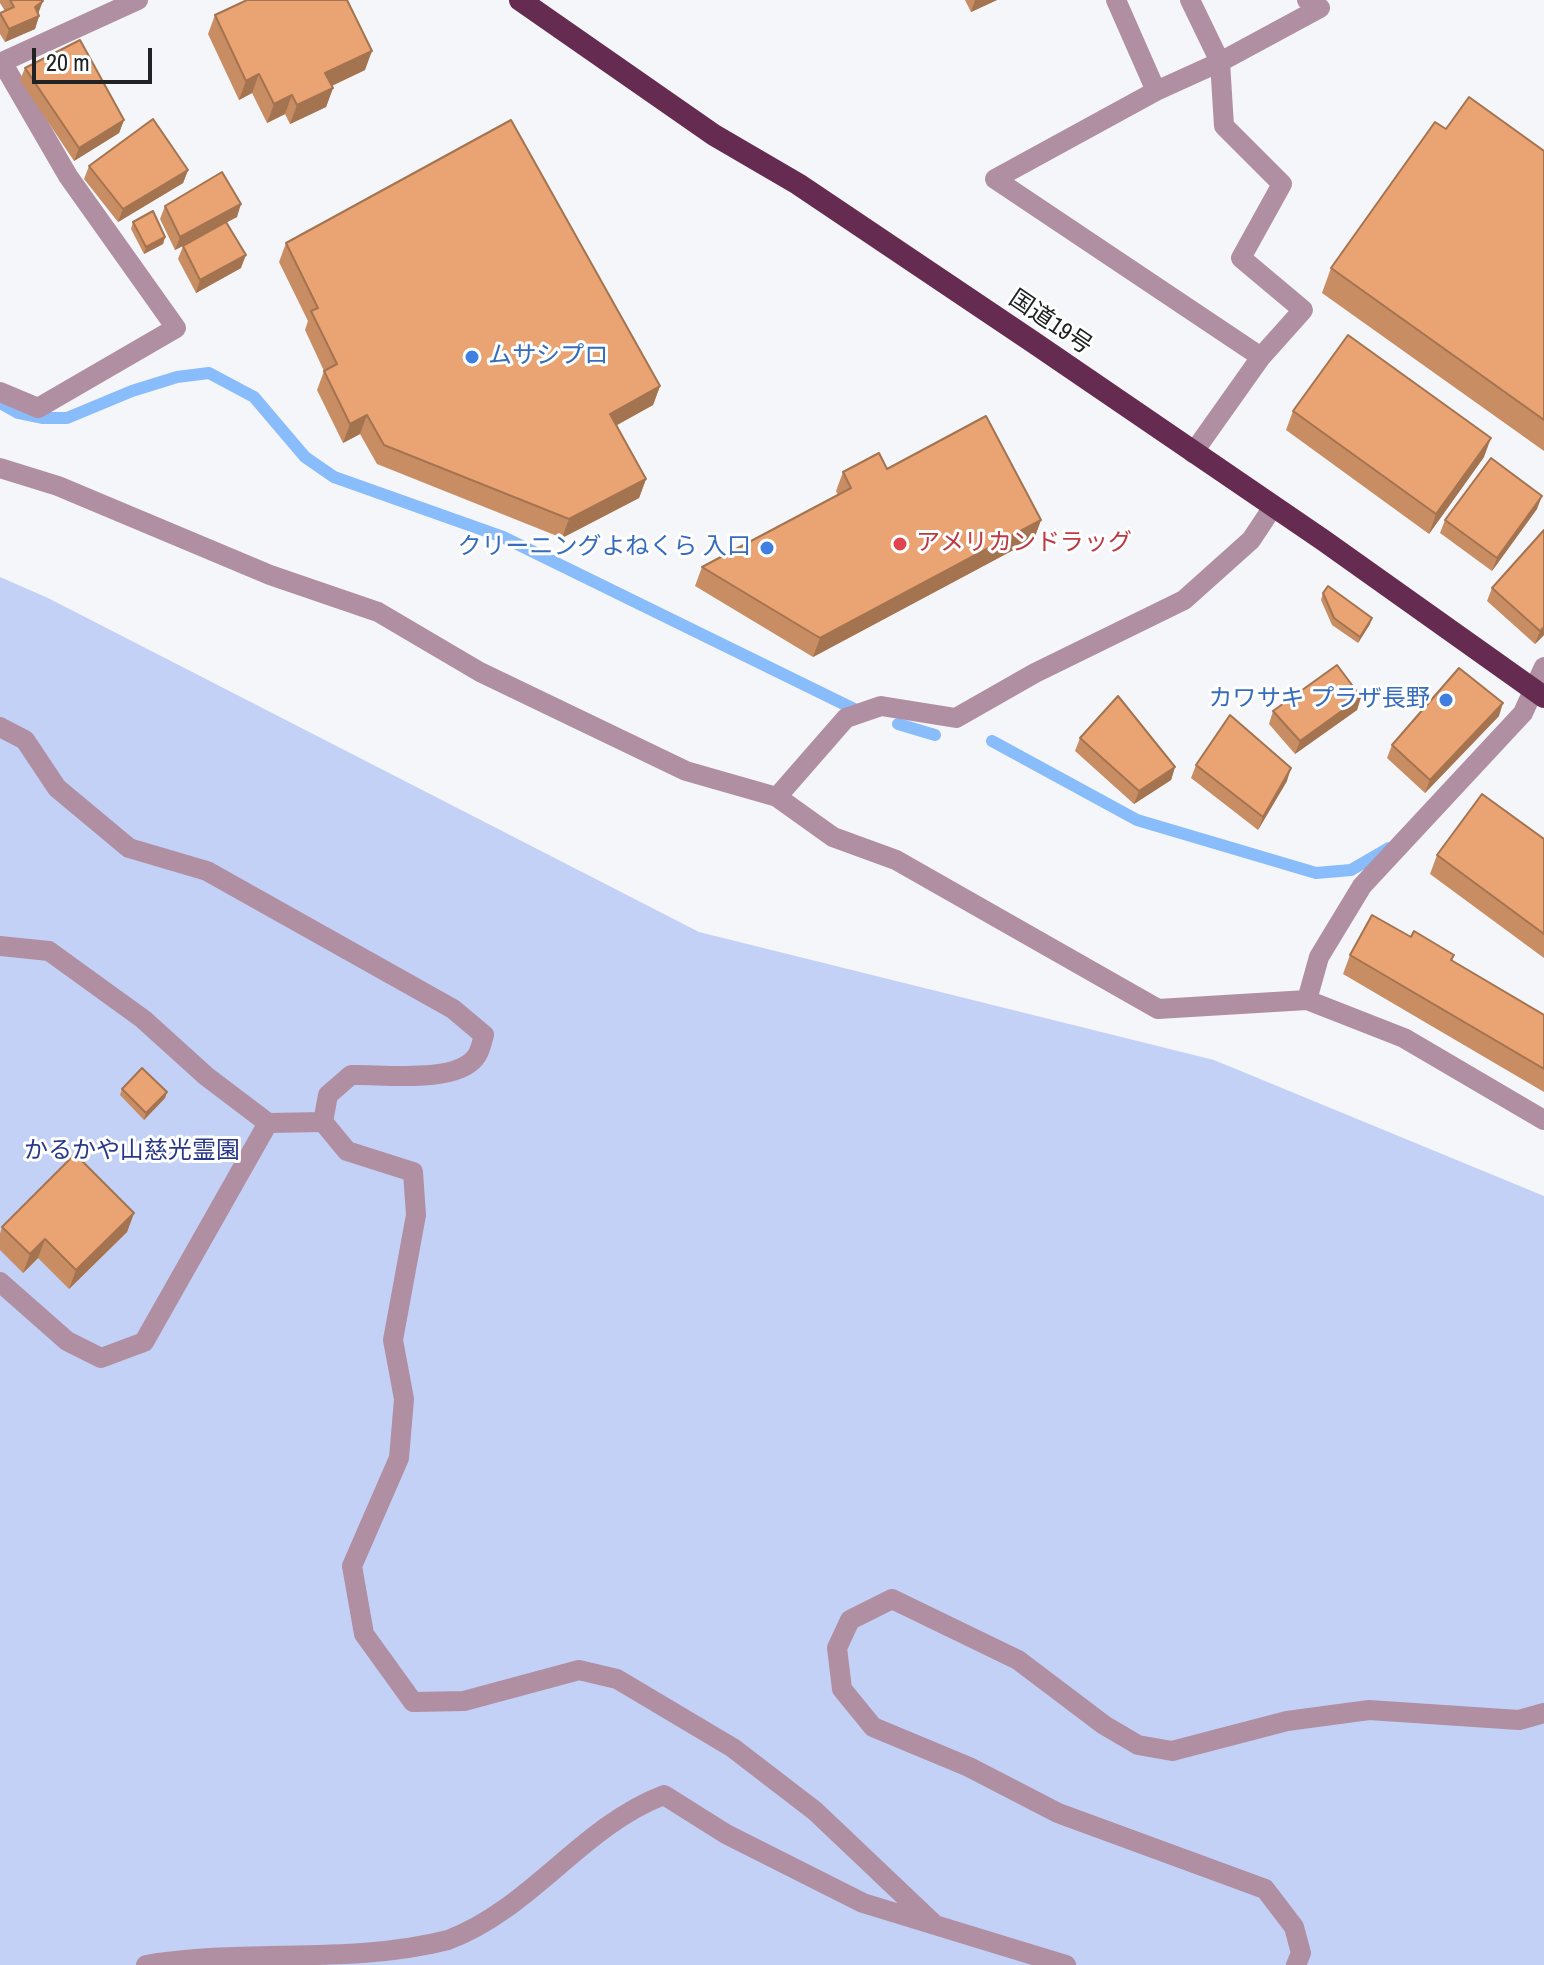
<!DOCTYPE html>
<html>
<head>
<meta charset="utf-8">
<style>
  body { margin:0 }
  #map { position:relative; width:1544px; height:1965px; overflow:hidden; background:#f5f6f9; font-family:"Archivo Narrow",sans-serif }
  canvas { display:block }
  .scale { position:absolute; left:32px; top:48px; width:120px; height:36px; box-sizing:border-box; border:4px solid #212223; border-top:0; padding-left:10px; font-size:24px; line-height:28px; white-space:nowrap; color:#212223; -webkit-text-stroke:6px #fff; paint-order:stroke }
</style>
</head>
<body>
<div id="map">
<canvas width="1544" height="1965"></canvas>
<div class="scale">20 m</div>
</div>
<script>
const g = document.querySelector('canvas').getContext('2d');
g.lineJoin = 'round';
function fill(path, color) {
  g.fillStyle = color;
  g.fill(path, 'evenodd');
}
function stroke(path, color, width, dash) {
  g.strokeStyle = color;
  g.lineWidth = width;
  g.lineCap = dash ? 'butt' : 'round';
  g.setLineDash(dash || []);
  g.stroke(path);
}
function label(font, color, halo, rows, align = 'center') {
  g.font = font + ' "Archivo Narrow","Noto Sans JP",sans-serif';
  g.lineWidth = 6;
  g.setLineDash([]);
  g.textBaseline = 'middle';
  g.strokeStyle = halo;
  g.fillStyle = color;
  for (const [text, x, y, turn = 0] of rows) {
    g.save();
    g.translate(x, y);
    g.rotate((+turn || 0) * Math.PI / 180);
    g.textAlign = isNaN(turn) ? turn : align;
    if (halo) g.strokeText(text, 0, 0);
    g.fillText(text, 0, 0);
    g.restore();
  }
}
fill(new Path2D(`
  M0 577 48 598 699 932 1214 1060 1544 1196V1965H0Z`), '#c4d1f6');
stroke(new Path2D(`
  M0 403 18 413 42 418H67L132 391 177 377 209 373 254 397 305 457 334 477 503 537 856 710
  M898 724 935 735
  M992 741 1137 820 1316 873 1351 870 1389 848`), '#89bcfa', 12);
stroke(new Path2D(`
  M1116 0 1156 91
  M1190 0 1220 62 1224 126 1282 184 1241 258 1303 310 1261 357 995 179 1156 91 1220 62 1320 8 1307 0
  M1193 453 1261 357
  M0 946 49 951 143 1019 206 1076 268 1123 323 1122
  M0 1282 67 1341 101 1358 144 1342 268 1123`), '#b08fa2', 20);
stroke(new Path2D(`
  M0 63 138 0
  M0 392 38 408 176 328 68 176 2 62
  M0 468 58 486 270 575 378 612 480 672 686 771 777 797 833 837 896 860 1158 1009 1307 1000 1404 1038 1544 1120
  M0 727 25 740 57 788 129 848 207 871 453 1009 484 1035C482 1042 480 1053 475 1058 454 1084 383 1074 351 1075L328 1095 323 1122 347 1151 413 1172 416 1215 393 1340 404 1399 399 1458 352 1566 364 1634 413 1702 464 1701 579 1670 617 1679 733 1748 815 1811 933 1923
  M777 797 846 718 881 706 956 718 1035 673 1184 600 1251 540 1273 507
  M1307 1000 1319 957 1362 886 1523 713 1544 667
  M146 1965C247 1948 350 1965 448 1940 531 1909 582 1826 664 1795L726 1834 863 1903 1066 1965
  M1296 1965 1301 1953 1294 1927 1265 1889 1058 1813 969 1767 873 1727 842 1689 837 1648 850 1620 892 1599 1018 1660 1104 1725 1138 1745 1172 1751 1287 1721 1369 1710 1519 1720 1544 1713`), '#b08fa2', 20);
stroke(new Path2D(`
  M520 0 714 135 798 184 1033 342 1323 540 1544 697`), '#662b51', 22);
fill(new Path2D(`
  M0 0H42L38 14 39 16 35 29 5 42 0 34V14L5 11 0 3Z
  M965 0H997L971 12Z
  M215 15 365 70 332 86 333 88 326 107 290 124 285 114 267 123 252 93 239 100 208 34Z
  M25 68 124 120 119 133 74 161 20 80Z
  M1544 151V451L1322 293 1331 268Z
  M89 166 188 170 183 183 118 222 84 179Z
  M165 206 237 217 226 222 241 268 196 293 178 259 183 246 175 250 160 219Z
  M133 222 165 237 163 244 144 254 131 229Z
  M286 243 660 386 653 405 616 425 646 479 639 498 562 538 377 464 360 434 343 443 317 390 324 371 305 330 308 321 279 262Z
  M1293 411 1484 457 1429 534 1286 430Z
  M887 469 1041 520 1034 539 813 657 695 586 702 567 838 495 836 491 843 472Z
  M1537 509 1492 571 1440 533 1445 520Z
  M1492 588 1544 635 1535 644 1487 601Z
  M1323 593 1370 624 1358 643 1332 625 1321 600Z
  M1361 697 1357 710 1295 754 1269 724 1273 711Z
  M1499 716 1425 793 1387 758 1392 745Z
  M1080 738 1175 767 1171 780 1134 804 1075 751Z
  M1196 765 1287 781 1258 830 1191 778Z
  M1544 839V958L1430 874 1437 855Z
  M1411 937 1454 955 1452 961 1544 1015V1092L1343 974 1350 955Z
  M122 1089 167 1092 165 1098 144 1120 120 1095Z
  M134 1213 127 1232 69 1289 38 1258 23 1273 0 1250V1234L2 1227Z`), '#c98d63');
fill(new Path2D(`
  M975 0H997L971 12Z
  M43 1 38 14 35 7Z
  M39 16 35 29 5 42 9 29Z
  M372 51 365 70 318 92 325 73Z
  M259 74 252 93 239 100 246 81Z
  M333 88 326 107 290 124 297 105Z
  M292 95 285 114 267 123 274 104Z
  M124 120 119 133 74 161 79 148Z
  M188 170 183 183 118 222 123 209Z
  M241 204 237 217 175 250 180 237Z
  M165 237 163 244 144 254 146 247Z
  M246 255 241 268 196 293 200 280Z
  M660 386 653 405 603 433 610 414Z
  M367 415 360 434 343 443 350 424Z
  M1491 438 1484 457 1429 534 1436 514Z
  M646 479 639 498 562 538 569 519Z
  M1542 496 1537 509 1492 571 1497 558Z
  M1041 520 1034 539 813 657 820 638Z
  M1372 618 1370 624 1358 643 1360 637Z
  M1544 627V635L1535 644 1540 631Z
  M1361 697 1357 710 1295 754 1300 741Z
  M1503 703 1499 716 1425 793 1430 780Z
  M1175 767 1171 780 1134 804 1139 791Z
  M1291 768 1287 781 1258 830 1263 817Z
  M167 1092 165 1098 144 1120 146 1113Z
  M134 1213 127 1232 69 1289 76 1270Z
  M45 1239 38 1258 23 1273 30 1254Z`), '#a47350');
const building = new Path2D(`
  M10 0H42L43 1 35 7 39 16 9 29 0 13 14 7Z
  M247 0H347L372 51 325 73 333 88 297 105 292 95 274 104 259 74 246 81 215 15Z
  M80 40 124 120 79 148 25 68Z
  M1469 97 1544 151V420L1331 268 1435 122 1446 129Z
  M153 119 188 170 123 209 89 166Z
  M511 120 660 386 610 414 646 479 569 519 384 445 367 415 350 424 324 371 337 364 311 311 318 308 286 243Z
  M222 172 241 204 180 237 165 206Z
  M153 211 165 237 146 247 133 222Z
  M226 222 246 255 200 280 183 246Z
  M1348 335 1491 438 1436 514 1293 411Z
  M986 416 1041 520 820 638 702 567 851 488 843 472 879 453 887 469Z
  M1491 458 1542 496 1497 558 1445 520Z
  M1544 530V627L1540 631 1492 588Z
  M1328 586 1372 618 1360 637 1334 618 1323 593Z
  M1337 665 1361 697 1300 741 1273 711Z
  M1459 668 1503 703 1430 780 1392 745Z
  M1118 696 1175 767 1139 791 1080 738Z
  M1230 715 1291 768 1263 817 1196 765Z
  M1482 794 1544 839V934L1437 855Z
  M1372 915 1411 937 1414 931 1454 955 1451 960 1544 1015V1069L1350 955Z
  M142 1068 167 1092 146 1113 122 1089Z
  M75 1154 134 1213 76 1270 45 1239 30 1254 2 1227Z`);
fill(building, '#eaa473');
stroke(building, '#a47350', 2);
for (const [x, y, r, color] of [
  [472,357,8,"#3f7fe0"],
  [900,544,8,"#e0444e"],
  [767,548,8,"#3f7fe0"],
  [1446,700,8,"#3f7fe0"]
]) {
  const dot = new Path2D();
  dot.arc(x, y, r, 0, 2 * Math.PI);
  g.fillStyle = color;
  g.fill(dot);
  stroke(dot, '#fff', 3);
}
label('24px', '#212223', '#fff', [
  ["国道19号",1050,323,34]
]);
label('24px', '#366cbe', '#fff', [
  ["ムサシプロ",488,357,"left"],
  ["クリーニングよねくら 入口",751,548],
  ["カワサキ プラザ長野",1430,700]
], 'right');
label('24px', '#be3a42', '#fff', [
  ["アメリカンドラッグ",916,544]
], 'left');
label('24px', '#283788', '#fff', [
  ["かるかや山慈光霊園",132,1152]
]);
</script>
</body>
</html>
